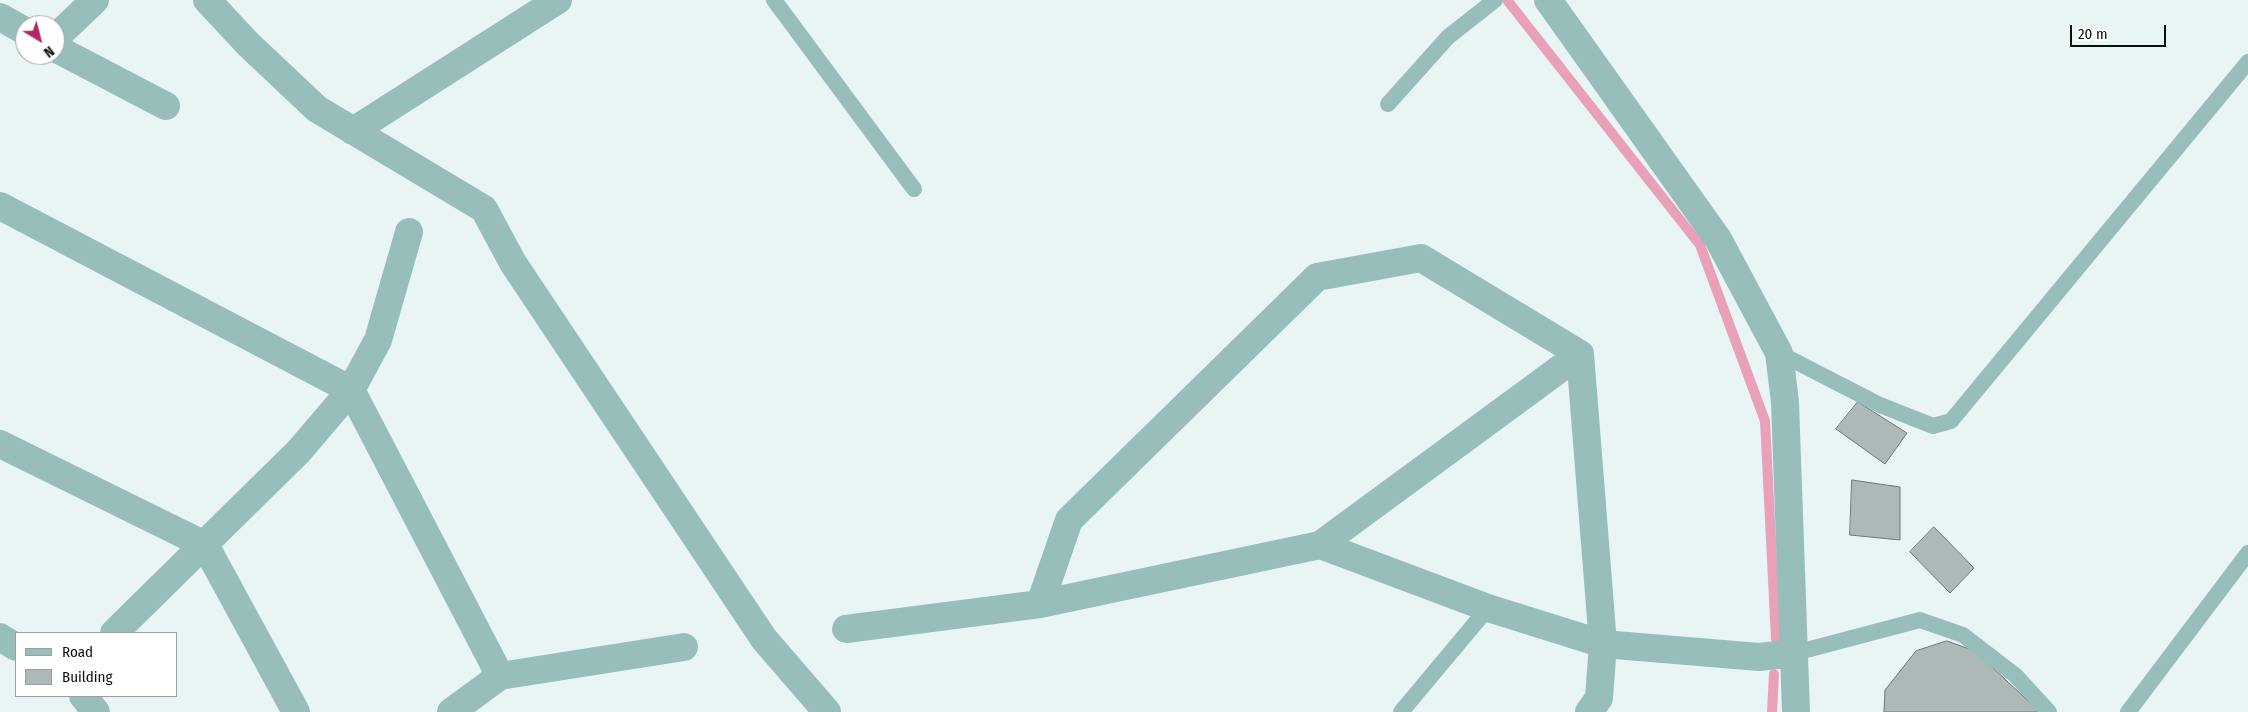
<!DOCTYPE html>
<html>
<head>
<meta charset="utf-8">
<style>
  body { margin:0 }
  #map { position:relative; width:2248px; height:712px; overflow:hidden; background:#e9f5f5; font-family:"Fira Sans Condensed",sans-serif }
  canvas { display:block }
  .legend { position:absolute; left:15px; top:632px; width:162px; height:65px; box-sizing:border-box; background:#fff; border:1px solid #9d9f9f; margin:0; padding:6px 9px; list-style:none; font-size:15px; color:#0a0e0e }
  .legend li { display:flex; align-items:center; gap:10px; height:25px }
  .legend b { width:25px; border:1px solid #9d9f9f }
  .north { position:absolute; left:15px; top:15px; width:50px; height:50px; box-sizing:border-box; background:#fff; border:1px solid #9d9f9f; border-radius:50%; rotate:143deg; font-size:14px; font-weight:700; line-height:20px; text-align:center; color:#0a0e0e }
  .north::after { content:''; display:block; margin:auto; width:18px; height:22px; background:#b22868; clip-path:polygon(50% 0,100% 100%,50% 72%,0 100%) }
  .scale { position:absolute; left:2070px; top:25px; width:96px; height:22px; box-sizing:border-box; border:2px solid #0a0e0e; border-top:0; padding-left:6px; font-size:15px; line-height:18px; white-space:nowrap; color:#0a0e0e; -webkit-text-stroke:4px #fff; paint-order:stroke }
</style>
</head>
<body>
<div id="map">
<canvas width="2248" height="712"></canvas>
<ul class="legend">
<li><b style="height:6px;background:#98bebc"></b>Road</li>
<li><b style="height:14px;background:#adb9b8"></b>Building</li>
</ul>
<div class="north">N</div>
<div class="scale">20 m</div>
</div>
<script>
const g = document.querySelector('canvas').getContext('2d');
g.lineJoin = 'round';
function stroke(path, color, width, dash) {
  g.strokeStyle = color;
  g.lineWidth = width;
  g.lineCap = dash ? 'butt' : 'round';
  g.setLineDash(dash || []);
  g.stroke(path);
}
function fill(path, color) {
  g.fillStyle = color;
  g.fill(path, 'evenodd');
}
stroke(new Path2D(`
  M1507 0 1700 245 1765 421 1776 639
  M1772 712 1774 674`), '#e9a1b9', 10);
const building = new Path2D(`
  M1858 402 1907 433 1885 464 1836 429Z
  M1852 480 1900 487V540L1850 535Z
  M1934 527 1974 568 1950 593 1910 552Z
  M1947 641 1975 651 2040 712H1884L1885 690 1916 651Z`);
fill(building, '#adb9b8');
stroke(building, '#6c7776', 1);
stroke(new Path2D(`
  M774 0 914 189
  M1388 104 1448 37 1495 0
  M1779 353 1880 405 1933 426 1951 421 2248 62
  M1795 653 1920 620 1963 635 2015 675 2049 712
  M1401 712 1488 608
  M2128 712 2248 553`), '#98bebc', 16);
stroke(new Path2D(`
  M207 0 248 44 317 109 484 209 513 263 764 639 827 712
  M1548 0 1718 239 1779 353 1785 402 1796 712
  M0 17 25 31
  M55 38 95 0
  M55 48 166 106
  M353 131 558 0
  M0 206 351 390 500 676
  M0 444 205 545 296 712
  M1320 545 1580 354
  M1040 604 1069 520 1317 277 1421 258 1580 354 1603 644 1599 698 1589 712
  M846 629 1040 604 1320 545 1488 608 1603 644 1759 657 1795 653
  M114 633 299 451 351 390 378 340 409 232
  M0 637 16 647
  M83 696 96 712
  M451 712 500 676 684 647`), '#98bebc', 28);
</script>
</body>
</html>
